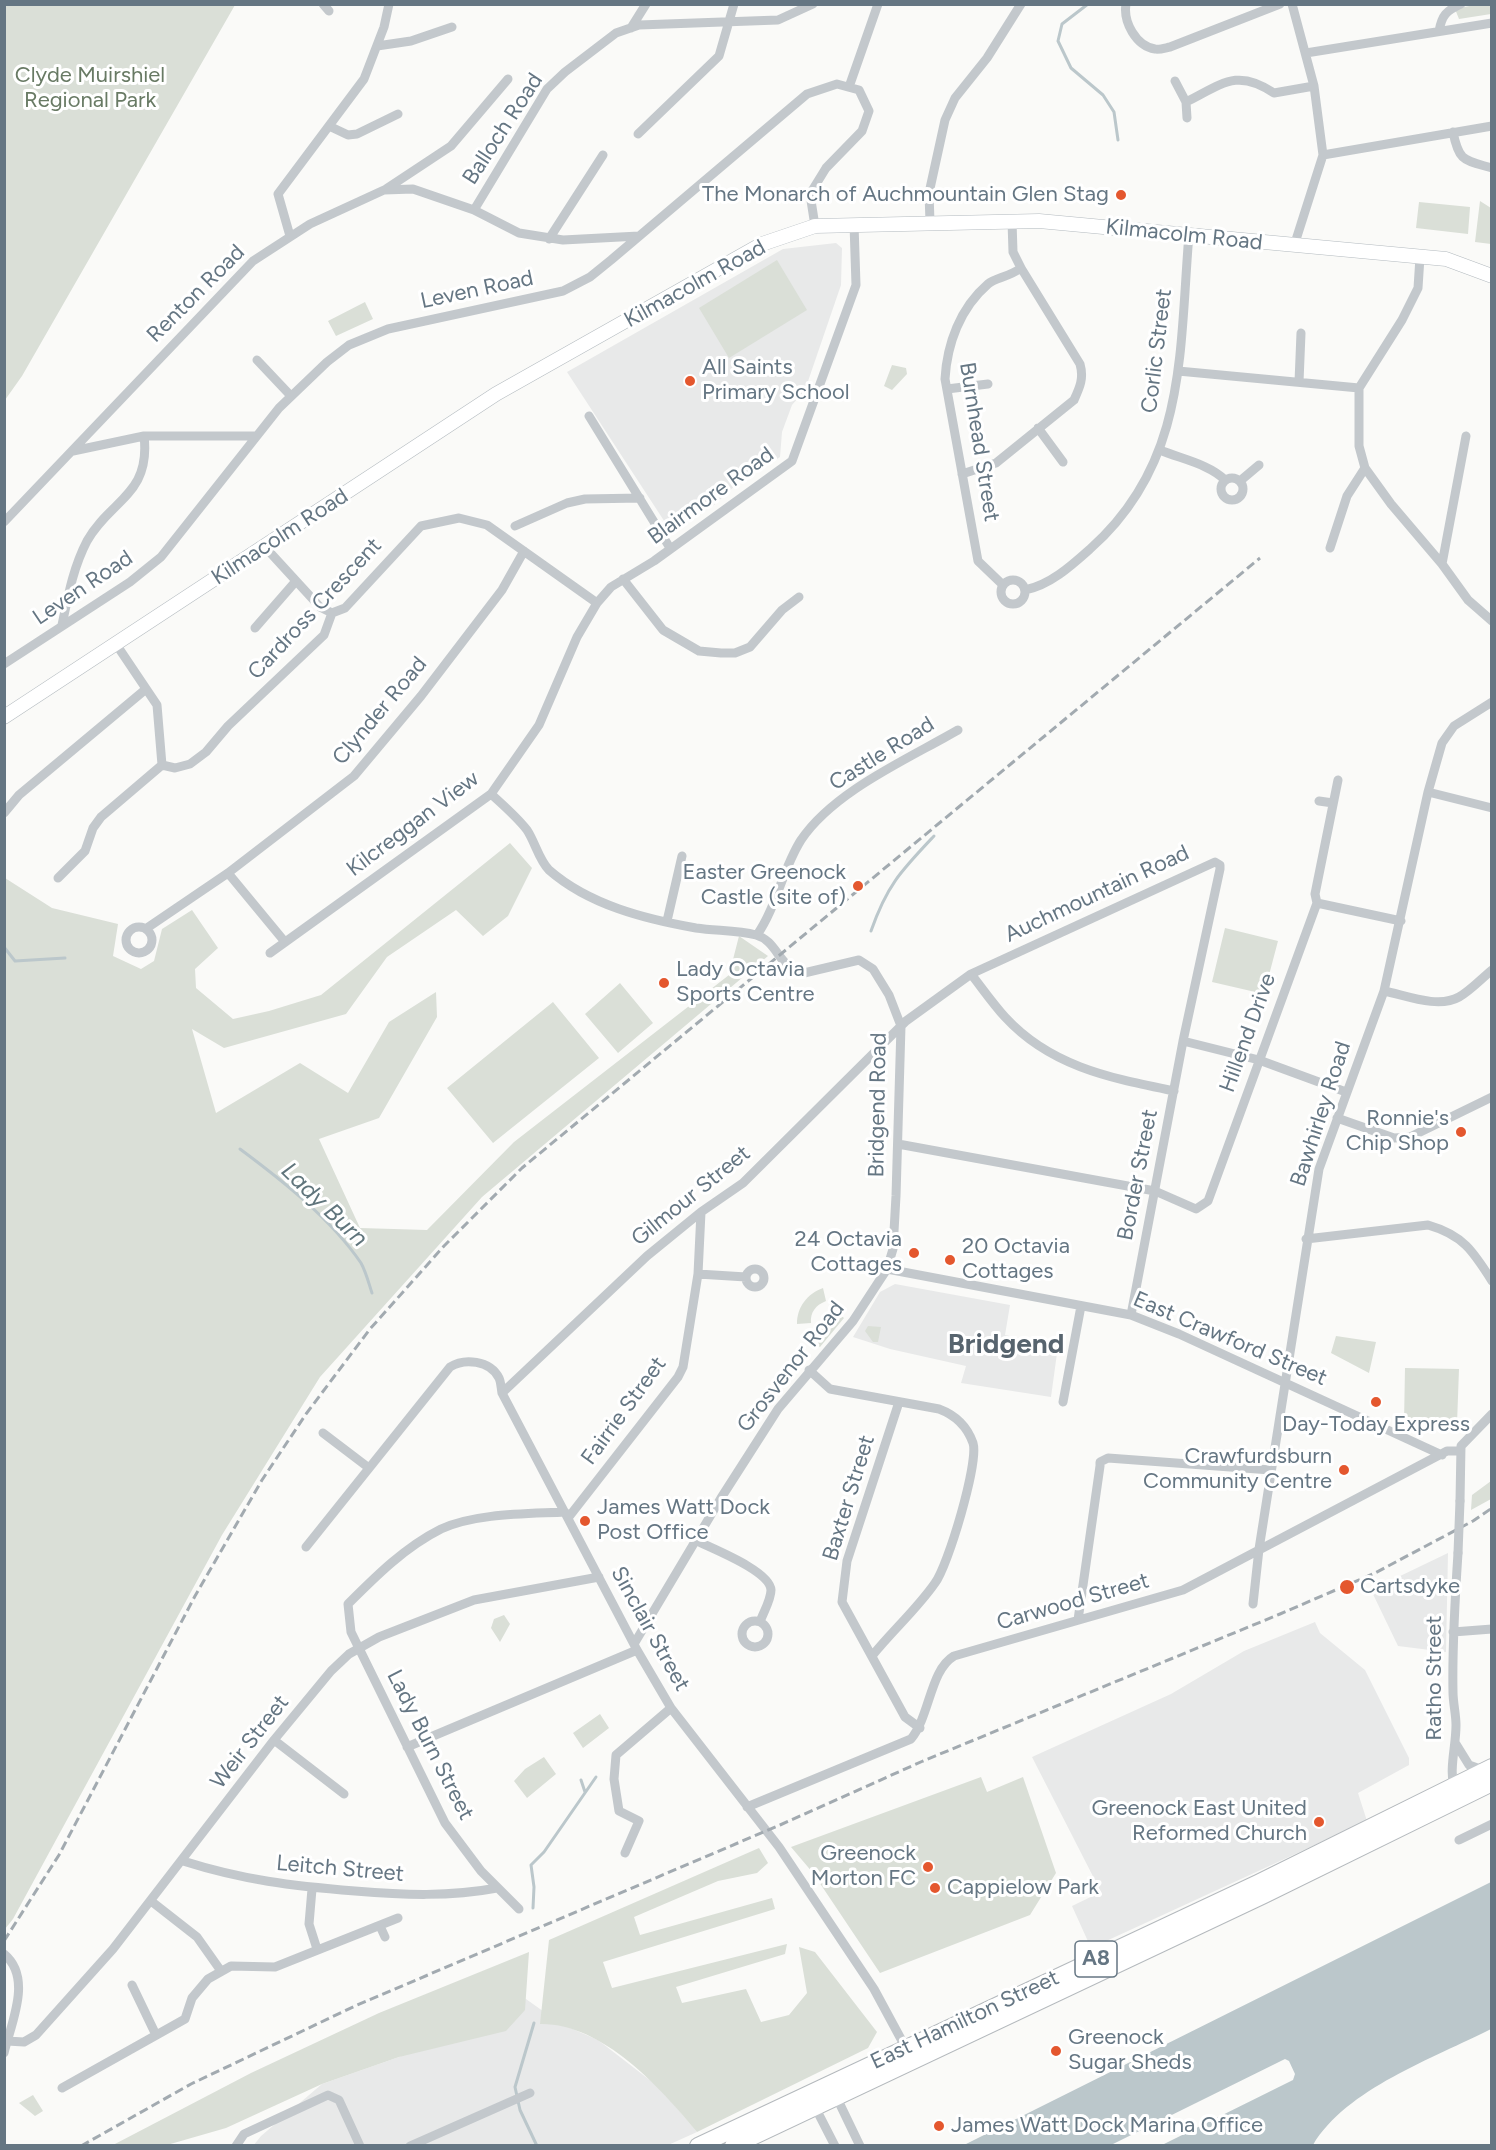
<!DOCTYPE html>
<html>
<head>
<meta charset="utf-8">
<style>
  body { margin:0 }
  #map { position:relative; width:1496px; height:2150px; overflow:hidden; background:#fafaf8; font-family:Figtree,sans-serif }
  canvas { display:block }
  .frame { position:absolute; inset:0; border:6px solid #657683; pointer-events:none }
</style>
</head>
<body>
<div id="map">
<canvas width="1496" height="2150"></canvas>
<div class="frame"></div>
</div>
<script>
const g = document.querySelector('canvas').getContext('2d');
g.lineJoin = 'round';
function fill(path, color) {
  g.fillStyle = color;
  g.fill(path, 'evenodd');
}
function stroke(path, color, width, dash) {
  g.strokeStyle = color;
  g.lineWidth = width;
  g.lineCap = dash ? 'butt' : 'round';
  g.setLineDash(dash || []);
  g.stroke(path);
}
function label(font, color, halo, rows, align = 'center') {
  g.font = font + ' Figtree,sans-serif';
  g.lineWidth = 6;
  g.setLineDash([]);
  g.textBaseline = 'middle';
  g.strokeStyle = halo;
  g.fillStyle = color;
  for (const [text, x, y, turn = 0] of rows) {
    g.save();
    g.translate(x, y);
    g.rotate((+turn || 0) * Math.PI / 180);
    g.textAlign = isNaN(turn) ? turn : align;
    if (halo) g.strokeText(text, 0, 0);
    g.fillText(text, 0, 0);
    g.restore();
  }
}
fill(new Path2D(`
  M836 243 842 248 841 285 805 390 792 405 782 432 780 457 737 484 714 505 672 533 567 372 783 249Z
  M895 1284 1010 1305 1005 1335 1058 1346 1051 1397 961 1383 966 1366 890 1349 853 1337 880 1292Z
  M1448 1553 1446 1652 1398 1646 1371 1590Z
  M1315 1622 1320 1633 1365 1670 1409 1758V1765L1358 1793 1367 1821 1091 1948 1072 1906 1101 1892 1032 1757 1171 1694 1244 1651Z
  M526 1999 561 2024 598 2040 660 2088 697 2132 666 2146H253L261 2136 322 2084 399 2057Z`), '#e8e9e9');
fill(new Path2D(`
  M5 4 235 5 22 376 5 400Z
  M1474 5H1491V14L1459 19 1455 9Z
  M1480 201 1491 208V244L1475 242Z
  M1419 202 1470 207 1468 234 1416 228Z
  M777 260 807 310 729 358 699 308Z
  M365 302 373 319 336 336 328 321Z
  M892 365 906 368 907 374 892 390 884 386Z
  M510 843 532 868 508 916 483 936 456 910 387 957 346 1014 224 1048 192 1029 216 1113 300 1063 348 1093 389 1022 436 992 437 1017 379 1118 319 1139 360 1228 427 1230 514 1142 729 975 739 936 768 956 482 1197 320 1377 222 1535 13 1919 5 1929V878L52 908 118 924 113 956 141 969 154 961 162 929 192 910 218 948 195 969 196 988 233 1019 269 1011 321 995Z
  M1225 928 1278 941 1264 994 1212 982Z
  M620 983 653 1023 618 1053 585 1014Z
  M553 1002 599 1058 493 1143 447 1088Z
  M823 1288 826 1301C816 1305 810 1312 811 1323L797 1324C797 1307 807 1294 823 1288Z
  M836 1312 844 1318 820 1347 813 1342Z
  M868 1326 881 1327 878 1342H873L865 1331Z
  M1336 1336 1376 1342 1369 1373 1331 1353Z
  M1405 1368 1459 1369 1457 1424 1404 1423Z
  M1491 1481V1499L1471 1510 1472 1495Z
  M504 1615 510 1624 500 1642 491 1628 494 1619Z
  M600 1714 609 1728 583 1748 573 1733Z
  M544 1757 556 1774 527 1798 514 1781 525 1769Z
  M981 1777 987 1792 1023 1777 1056 1873 1030 1915 880 1973 813 1873 791 1847Z
  M759 1848 768 1863 757 1873 718 1881 634 1917 640 1935 772 1898 775 1909 603 1962 612 1988 787 1944 785 1954 676 1987 682 2003 746 1989 761 2022 789 2015 807 1993 799 1947 815 1952 877 2032 868 2048 697 2132C660 2087 602 2023 540 2024L549 1940Z
  M529 1952 525 2010 506 2031 399 2057 322 2084 226 2128 167 2145H113L251 2073 379 2013Z
  M33 2095 43 2111 35 2116 19 2103Z`), '#dadfd7');
fill(new Path2D(`
  M1491 1882V2029C1434 2058 1346 2089 1313 2145H1162L1293 2080 1295 2074 1289 2061 1285 2059 1111 2145H964Z`), '#bbc7cb');
stroke(new Path2D(`
  M1088 4 1062 24 1058 41 1071 68 1103 95 1114 112 1118 140
  M871 931C887 885 901 871 934 836
  M4 947 15 961 65 958
  M240 1149C283 1181 331 1219 361 1263 366 1272 369 1284 372 1293
  M581 1780 585 1792
  M533 1908 534 1887 531 1865 544 1852 596 1777
  M534 2023 515 2087 520 2110 537 2146`), '#bbc7cb', 3);
const secondary = new Path2D(`
  M4 717 496 394 762 244 815 226 1039 221 1446 259 1492 276`);
const trunk = new Path2D(`
  M698 2146 1258 1883 1492 1767
  M733 2146 1264 1895 1492 1783`);
stroke(secondary, '#b3babf', 15);
stroke(trunk, '#b4b9bd', 18);
stroke(new Path2D(`
  M323 4 329 11
  M1126 4C1123 22 1136 46 1155 49 1159 50 1165 48 1170 47L1280 4
  M1292 4 1314 86 1323 155 1294 246
  M631 28 646 4
  M1439 31C1442 15 1446 11 1461 4
  M377 46 411 41 452 27
  M1306 53 1492 23
  M1175 81 1186 102 1187 118
  M849 87 878 4
  M1186 102C1222 84 1237 68 1274 93L1314 86
  M329 126 348 135 357 134 398 114
  M1453 132C1459 162 1464 160 1492 168
  M638 134 719 56 734 4
  M1323 155 1492 126
  M386 189 451 146 508 79
  M474 210 547 89 565 72 616 33 639 25 778 20 813 4
  M930 222 929 193 945 120 955 98 987 58 1021 4
  M290 236 278 194 364 79 384 27 389 4
  M549 239 603 155
  M1420 257 1418 288 1402 320 1359 388V446L1365 468 1391 504 1442 564 1468 600 1492 621
  M257 360 291 396
  M1178 371 1359 388
  M1299 382 1301 333
  M947 389 988 384
  M589 416 670 548
  M1038 428 1063 462
  M1160 450C1181 459 1209 464 1225 480
  M73 451 144 436H255
  M962 474 996 463 1074 400C1080 387 1084 378 1080 364L1021 268
  M1221 489a11 11 0 1 1 22 0a11 11 0 1 1-22 0Z
  M1240 481 1259 465
  M4 522 253 261 310 224 384 190 413 189 474 210 519 233 563 240 639 236
  M515 526 567 503 585 499 640 498
  M265 547 320 607 332 613
  M1330 548 1347 496 1365 468
  M1442 564 1466 436
  M623 579 663 630 699 651 721 653H735L750 647 782 610 799 597
  M1001 592a12 12 0 1 1 24 0a12 12 0 1 1-24 0Z
  M1003 585 978 561 945 379C947 344 960 308 988 284 995 278 1009 277 1021 268L1013 252 1012 221
  M1025 590C1050 585 1071 566 1090 549 1187 463 1179 354 1189 234
  M62 625C68 596 73 568 87 541 110 500 151 495 144 436
  M255 628 296 581
  M4 664 130 582 161 557 279 408 327 362 349 345 388 329 563 291 590 277 611 260 807 94 837 84 859 90 869 111 862 131 826 168 810 194 815 226
  M162 765 175 768 190 764 206 752 228 726 324 635 332 613 345 608 421 526 459 518 487 525 597 603
  M1428 792 1492 808
  M491 794C503 805 517 817 527 830 535 842 539 860 549 870 589 905 645 919 696 928 716 931 737 930 756 935 778 941 779 970 804 973L859 960 873 969 889 995 901 1026 896 1196 893 1249 887 1269 853 1321 778 1409 721 1498 634 1644
  M1319 801 1333 803
  M4 813 19 795 146 689
  M228 873 285 942
  M58 878 85 851 93 828 101 817 162 765 157 705 116 644
  M1317 903 1315 894 1338 780
  M1317 903 1401 921
  M667 921 682 856
  M126 940a13 13 0 1 1 26 0a13 13 0 1 1-26 0Z
  M147 928 228 873 354 776 421 696 502 590 524 551
  M757 935C777 906 782 870 801 840 834 791 908 759 958 730
  M270 953 491 794 539 725 577 637 597 603 611 587 654 561 792 461 856 285 854 224
  M971 974C982 988 993 1004 1005 1017 1051 1067 1111 1078 1174 1091
  M1384 991C1405 995 1438 1009 1459 997 1470 991 1481 979 1492 970
  M1183 1041 1259 1060 1346 1092
  M1337 1118 1394 1138 1410 1137 1492 1097
  M898 1144 1155 1191 1196 1209 1208 1201 1317 903
  M1306 1239 1428 1225C1463 1235 1473 1251 1492 1281
  M887 1269 1131 1315 1179 1334 1442 1455
  M746 1278a9 9 0 1 1 18 0a9 9 0 1 1-18 0Z
  M698 1274 746 1277
  M809 1370 830 1389 939 1409C955 1415 967 1426 973 1443 979 1462 948 1566 935 1583 917 1609 892 1631 872 1656
  M502 1393 647 1256 701 1212 743 1183 906 1021 971 974 1215 862 1220 865V869L1183 1041 1131 1315
  M899 1402 847 1561 842 1602 905 1717 920 1728
  M1063 1402 1081 1306
  M323 1433 369 1468
  M1460 1501 1461 1446 1492 1414
  M568 1518 678 1377 683 1367 698 1274 701 1212
  M697 1541C713 1549 770 1571 771 1590 771 1600 763 1613 760 1622
  M306 1547 450 1367C464 1358 490 1360 499 1378 501 1382 501 1388 502 1393L637 1650 671 1708 779 1847 874 1989 908 2052
  M1253 1604 1259 1549 1319 1169 1384 991 1428 792 1442 743 1454 726 1492 702
  M1078 1620 1100 1466V1462L1108 1458 1271 1470
  M742 1634a13 13 0 1 1 26 0a13 13 0 1 1-26 0Z
  M1453 1632 1492 1629
  M274 1740 344 1794
  M1456 1744 1469 1765 1483 1770
  M407 1747 637 1650
  M1454 1789C1449 1767 1456 1747 1456 1725 1456 1714 1453 1703 1453 1692 1452 1646 1455 1599 1458 1553
  M747 1807 911 1739C930 1716 930 1670 954 1656L1183 1590 1447 1451H1460
  M1459 1840 1492 1824
  M625 1853 639 1821 619 1811 614 1779 616 1755 671 1708
  M183 1861C243 1880 292 1886 355 1891 403 1895 450 1897 497 1888
  M312 1889 309 1924 317 1949
  M151 1901 197 1937 221 1971
  M519 1909 481 1871 445 1823 351 1632 348 1604C376 1576 405 1547 441 1529 476 1513 527 1514 565 1512
  M380 1926 385 1937
  M4 1954C33 1978 11 2023 4 2053
  M132 1985 156 2035
  M7 2041 24 2042 36 2035 113 1949 274 1740 331 1671 349 1654 379 1637 474 1600 599 1577
  M62 2088 185 2019 192 1998 208 1979 231 1966 275 1967 398 1918
  M835 2094 860 2146
  M814 2105 835 2146
  M236 2146 244 2134 328 2095 339 2100 360 2146
  M410 2146 530 2093`), '#c3c8cc', 9);
stroke(secondary, '#fff', 14);
stroke(trunk, '#fff', 16);
stroke(new Path2D(`
  M4 1941 59 1855 195 1596 262 1480 306 1414 370 1329 444 1246 522 1168 1260 558
  M81 2146 191 2084 355 2006 780 1825 923 1761 1280 1614 1375 1573 1473 1521 1492 1508`), '#a2aab0', 3, [9, 4.5]);
stroke(new Path2D(`
  M1458 1553 1460 1501`), '#c3c8cc', 9);
for (const [x, y, r, color] of [
  [1121,195,6,"#e4572e"],
  [690,381,6,"#e4572e"],
  [858,886,6,"#e4572e"],
  [664,983,6,"#e4572e"],
  [1461,1132,6,"#e4572e"],
  [914,1253,6,"#e4572e"],
  [950,1260,6,"#e4572e"],
  [1376,1402,6,"#e4572e"],
  [1344,1470,6,"#e4572e"],
  [585,1521,6,"#e4572e"],
  [1347,1587,8,"#e4572e"],
  [1319,1822,6,"#e4572e"],
  [928,1867,6,"#e4572e"],
  [935,1888,6,"#e4572e"],
  [1056,2051,6,"#e4572e"],
  [939,2126,6,"#e4572e"]
]) {
  const dot = new Path2D();
  dot.arc(x, y, r, 0, 2 * Math.PI);
  g.fillStyle = color;
  g.fill(dot);
  stroke(dot, '#fff', 2);
}
for (const [x, y, w] of [
  [1096,1959,42]
]) {
  const box = new Path2D();
  box.roundRect(x - w / 2, y - 18, w, 36, 4.5);
  g.fillStyle = '#fff';
  g.fill(box);
  stroke(box, '#657683', 1.5);
}
label('bold 21px', '#657683', null, [
  ["A8",1096,1959]
]);
label('22px', '#687a64', '#fff', [
  ["Clyde Muirshiel",90,76],
  ["Regional Park",90,101]
]);
label('22px', '#657683', '#fff', [
  ["Balloch Road",503,129,-57],
  ["Kilmacolm Road",1184,235,6],
  ["Kilmacolm Road",695,284,-29],
  ["Leven Road",477,290,-12],
  ["Renton Road",196,294,-45],
  ["Corlic Street",1157,351,-83],
  ["Burnhead Street",979,442,81],
  ["Blairmore Road",711,496,-36],
  ["Kilmacolm Road",280,537,-33],
  ["Leven Road",83,588,-34],
  ["Cardross Crescent",315,609,-47],
  ["Clynder Road",380,711,-50],
  ["Castle Road",882,754,-32],
  ["Kilcreggan View",413,824,-37],
  ["Auchmountain Road",1097,894,-25],
  ["Hillend Drive",1248,1033,-70],
  ["Bridgend Road",878,1105,-89],
  ["Bawhirley Road",1321,1114,-72],
  ["Border Street",1138,1175,-79],
  ["Gilmour Street",691,1196,-39],
  ["East Crawford Street",1230,1339,23],
  ["Grosvenor Road",791,1367,-52],
  ["Fairrie Street",624,1411,-54],
  ["Baxter Street",849,1498,-73],
  ["Carwood Street",1073,1602,-16],
  ["Sinclair Street",650,1629,61],
  ["Ratho Street",1435,1678,-90],
  ["Weir Street",250,1742,-52],
  ["Lady Burn Street",430,1745,63],
  ["Leitch Street",340,1869,5],
  ["East Hamilton Street",965,2020,-25]
]);
label('22px', '#657683', '#fff', [
  ["The Monarch of Auchmountain Glen Stag",1109,195,"right"],
  ["All Saints",702,368],
  ["Primary School",702,393],
  ["Easter Greenock",846,873,"right"],
  ["Castle (site of)",846,898,"right"],
  ["Lady Octavia",676,970],
  ["Sports Centre",676,995],
  ["Ronnie's",1449,1119,"right"],
  ["Chip Shop",1449,1144,"right"],
  ["24 Octavia",902,1240,"right"],
  ["Cottages",902,1265,"right"],
  ["20 Octavia",962,1247],
  ["Cottages",962,1272],
  ["Day-Today Express",1376,1425,"center"],
  ["Crawfurdsburn",1332,1457,"right"],
  ["Community Centre",1332,1482,"right"],
  ["James Watt Dock",597,1508],
  ["Post Office",597,1533],
  ["Cartsdyke",1360,1587],
  ["Greenock East United",1307,1809,"right"],
  ["Reformed Church",1307,1834,"right"],
  ["Greenock",916,1854,"right"],
  ["Morton FC",916,1879,"right"],
  ["Cappielow Park",947,1888],
  ["Greenock",1068,2038],
  ["Sugar Sheds",1068,2063],
  ["James Watt Dock Marina Office",951,2126]
], 'left');
label('italic 24px', '#60757c', '#fff', [
  ["Lady Burn",324,1205,44]
]);
label('bold 28px', '#57646e', '#fff', [
  ["Bridgend",1006,1345]
]);
</script>
</body>
</html>
